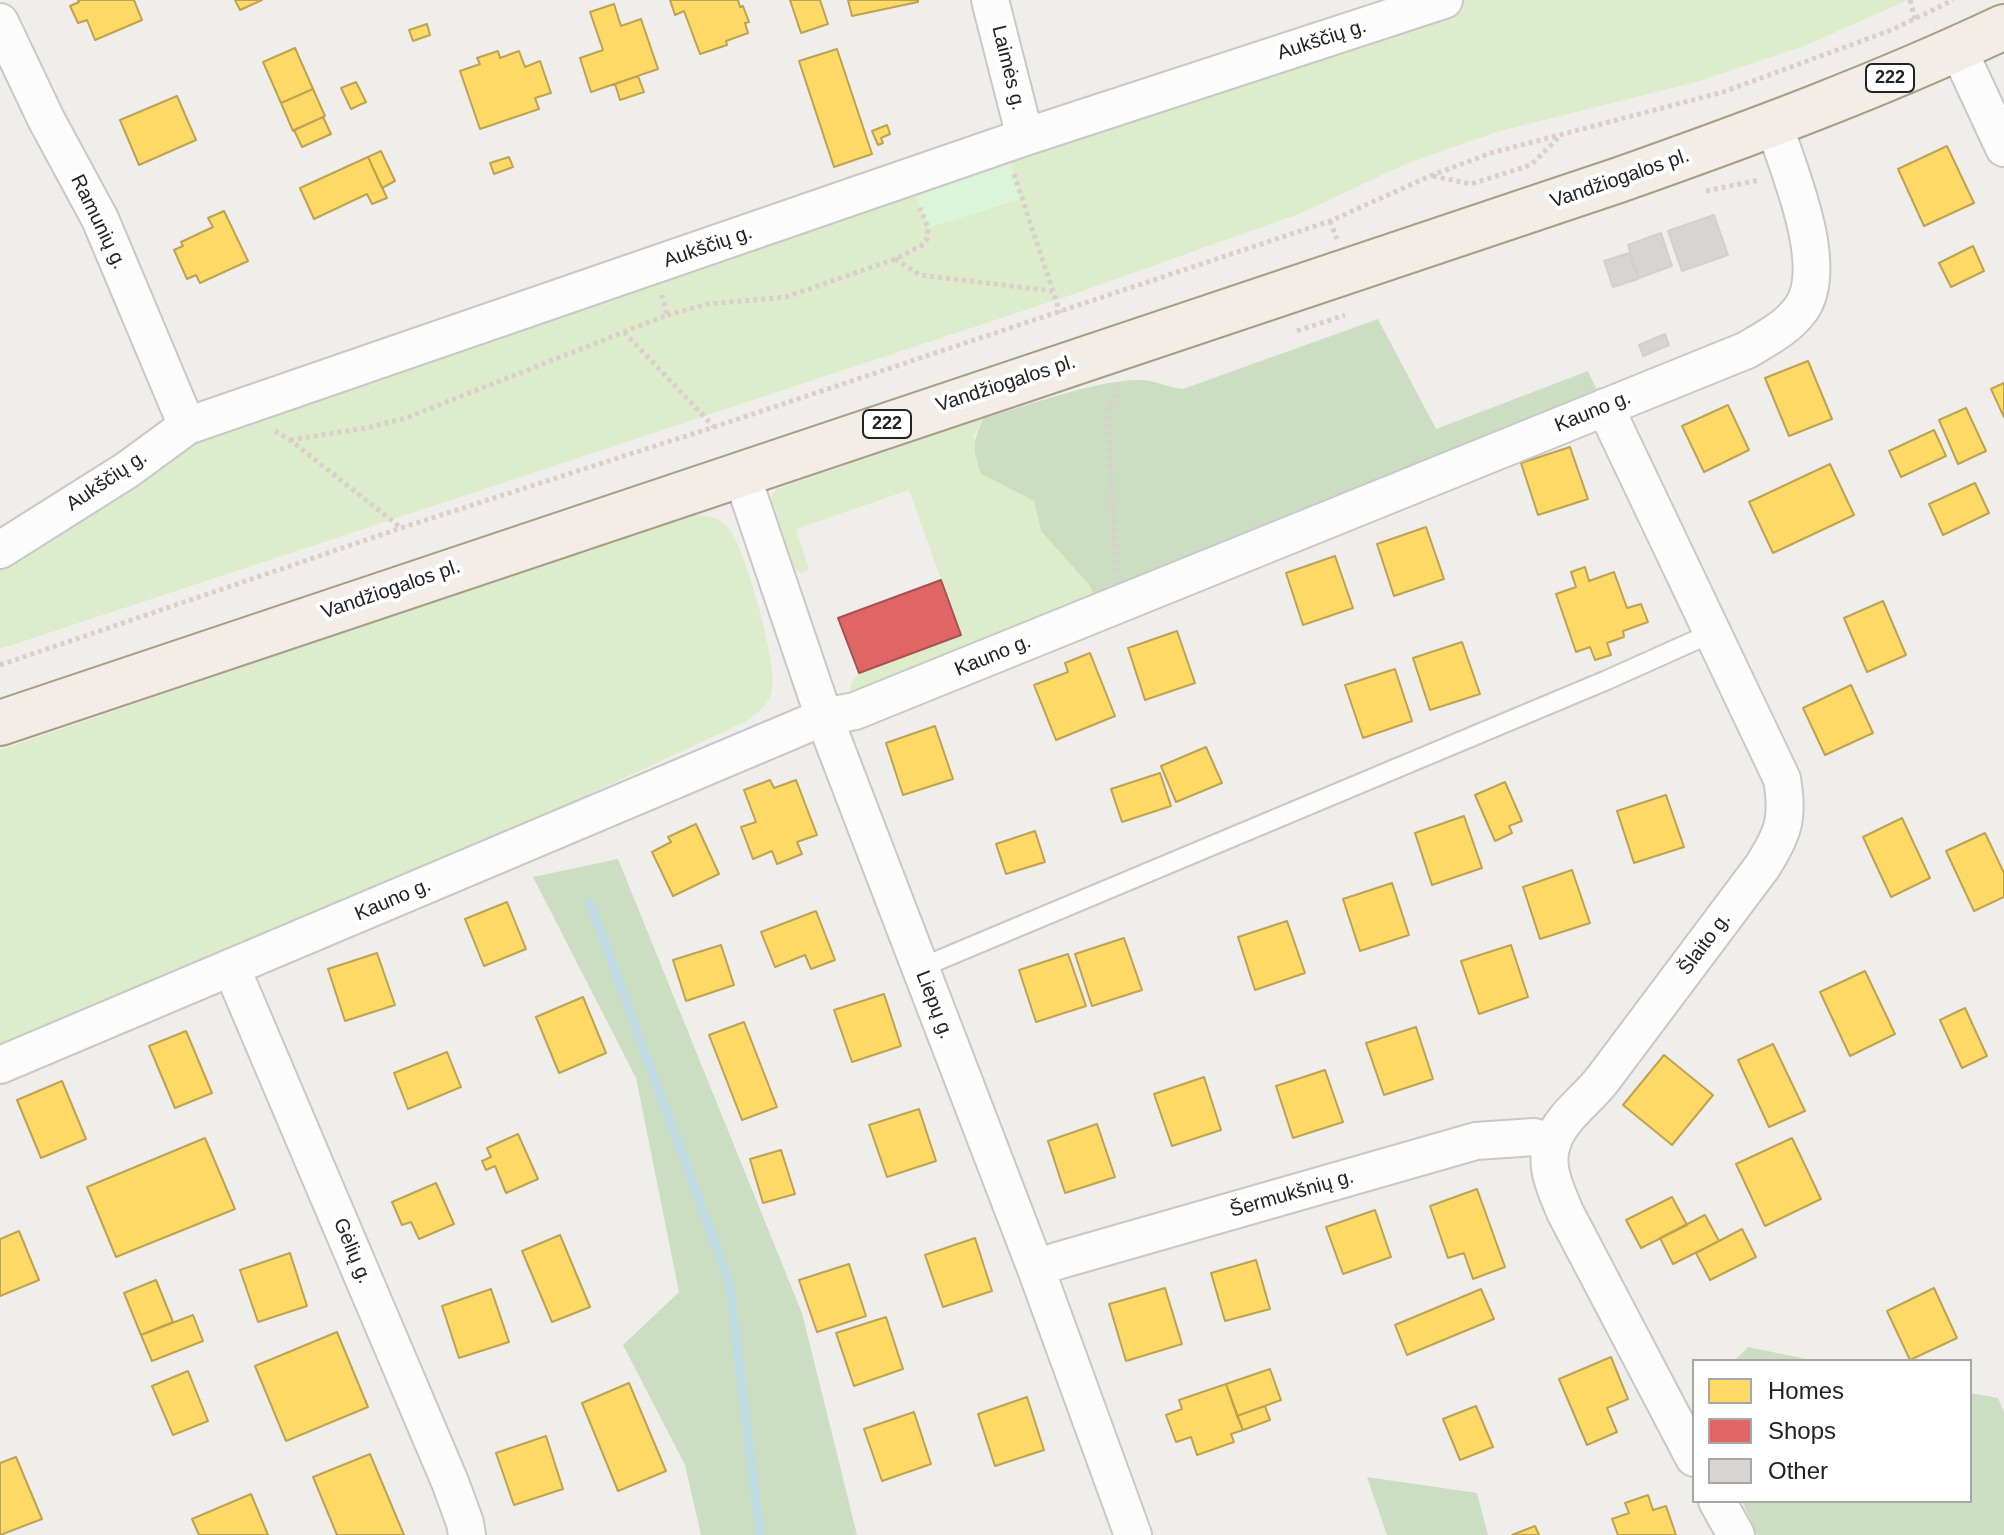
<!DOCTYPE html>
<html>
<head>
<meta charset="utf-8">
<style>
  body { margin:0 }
  #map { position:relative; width:2004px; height:1535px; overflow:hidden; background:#f0eeeb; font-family:Arial,sans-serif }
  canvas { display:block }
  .legend { position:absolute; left:1692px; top:1359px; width:280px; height:144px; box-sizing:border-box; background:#fff; border:2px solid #a7a7a7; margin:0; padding:10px 14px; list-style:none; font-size:24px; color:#222 }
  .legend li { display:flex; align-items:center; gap:16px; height:40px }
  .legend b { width:40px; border:2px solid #a7a7a7 }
</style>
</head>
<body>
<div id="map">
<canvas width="2004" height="1535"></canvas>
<ul class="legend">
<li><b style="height:22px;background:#ffd966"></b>Homes</li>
<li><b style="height:22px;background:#e06666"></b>Shops</li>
<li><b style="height:22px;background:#d7d4d2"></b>Other</li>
</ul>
</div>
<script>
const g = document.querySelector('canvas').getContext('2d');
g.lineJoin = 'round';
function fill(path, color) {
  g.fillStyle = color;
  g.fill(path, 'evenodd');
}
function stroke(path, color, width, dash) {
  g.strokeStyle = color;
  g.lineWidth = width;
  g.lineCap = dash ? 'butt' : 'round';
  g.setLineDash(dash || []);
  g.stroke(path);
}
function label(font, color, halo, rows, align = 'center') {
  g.font = font + ' Arial,sans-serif';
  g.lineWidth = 8;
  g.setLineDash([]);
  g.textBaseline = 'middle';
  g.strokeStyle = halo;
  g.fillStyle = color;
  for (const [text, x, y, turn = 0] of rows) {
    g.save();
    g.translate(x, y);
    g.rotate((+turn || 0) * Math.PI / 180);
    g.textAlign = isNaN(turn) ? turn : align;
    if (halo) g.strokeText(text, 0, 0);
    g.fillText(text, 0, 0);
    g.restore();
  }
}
fill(new Path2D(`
  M1444 0H1908L1804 46 1696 82 1496 132 1408 163 1301 213 1074 294 0 649V550L187 426Z
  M984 418 974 435 981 474 1034 501 1041 531 1090 586 1100 612 850 697 851 683 859 673 961 635 909 490 796 529 809 569 802 574C786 565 772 515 771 497L776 489Z
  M692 514C704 516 718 516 727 526 744 543 779 668 772 691 768 706 757 713 745 722L311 923 0 1048V750Z`), '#ddeccb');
fill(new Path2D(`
  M1378 319 1436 429 1588 371 1599 395 1348 498 1315 504 1232 543 1100 612 1090 586 1041 531 1034 501 981 474C973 449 972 441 984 418 1027 406 1098 379 1141 380 1154 380 1169 388 1183 389Z
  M618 859 802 1313 857 1535H701L685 1465 623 1345 679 1292 636 1078 533 877Z
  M1748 1347 1816 1361H1734Z
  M1970 1393 1998 1398 2004 1412V1535H1757L1742 1501H1970Z
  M1367 1477 1477 1493 1488 1535H1387Z`), '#cbdec1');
fill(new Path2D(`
  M1006 144 1021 199 928 228 909 177Z`), '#daf5da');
const homes = new Path2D(`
  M78 0H134L142 20 95 40 87 20 78 23 70 6 79 2Z
  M235 0H262L240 10Z
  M670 0H738L740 7 743 6 749 22 745 23 748 33 726 41 727 45 700 54 684 11 675 15Z
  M790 0H820L828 24 801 33Z
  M848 0H918V2L852 16Z
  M614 4 621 26 641 19 658 69 591 92 580 58 603 50 590 12Z
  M427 24 430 35 413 41 409 30Z
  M295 48 313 89 281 103 263 62Z
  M837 49 872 154 834 167 799 61Z
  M498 51 500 58 519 51 525 67 540 61 551 93 535 98 539 109 480 129 460 71 480 64 477 58Z
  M638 76 644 92 620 100 615 84Z
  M356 82 366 102 351 109 341 88Z
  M313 89 325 116 293 131 281 103Z
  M177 96 196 140 139 165 120 120Z
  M323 117 331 134 302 147 294 130Z
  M887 125 890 134 881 138 883 143 878 145 872 131Z
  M1947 146 1974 203 1924 226 1898 169Z
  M381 151 395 181 382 188 368 157Z
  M368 157 387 198 372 204 367 194 314 219 300 188Z
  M509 157 513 167 494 174 490 163Z
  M224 211 248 261 200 283 196 275 187 279 174 250 183 246 181 242 213 227 208 218Z
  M1973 246 1984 271 1951 287 1939 263Z
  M1808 361 1832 419 1789 436 1765 378Z
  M2004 383V417L1991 389Z
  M1728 405 1749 450 1704 472 1682 426Z
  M1966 408 1986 451 1958 464 1939 420Z
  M1934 430 1946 456 1901 477 1889 451Z
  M1570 447 1588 499 1538 515 1521 463Z
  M1830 464 1854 515 1773 553 1749 502Z
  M1975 483 1989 513 1943 535 1929 504Z
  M1426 527 1444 579 1394 596 1377 544Z
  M1335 556 1353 608 1303 625 1286 573Z
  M1585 567 1589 581 1614 572 1627 608 1641 604 1648 622 1623 631 1624 637 1607 643 1611 655 1595 660 1590 647 1576 652 1556 594 1576 587 1571 572Z
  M1883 601 1906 655 1867 672 1844 618Z
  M1177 631 1195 683 1145 700 1128 648Z
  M1462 642 1480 694 1430 710 1413 658Z
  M1090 653 1115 716 1056 740 1034 685 1068 672 1065 663Z
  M1395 669 1412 721 1363 738 1345 685Z
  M1851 685 1873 733 1825 755 1803 708Z
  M935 726 953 779 903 795 886 743Z
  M1206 747 1222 783 1176 802 1161 766Z
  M1160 773 1171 806 1122 822 1111 789Z
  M770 780 774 788 796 780 817 835 797 842 802 854 777 864 772 851 753 859 741 827 756 822 744 790Z
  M1505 782 1522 821 1509 826 1512 833 1495 841 1475 795Z
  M1666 795 1684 847 1634 863 1617 811Z
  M1464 816 1482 868 1432 885 1415 833Z
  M1902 818 1930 878 1891 897 1863 837Z
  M696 824 719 874 673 896 652 852 671 842 668 837Z
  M1035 831 1045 862 1006 874 996 844Z
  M1985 833 2004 873V897L1974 911 1946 851Z
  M1572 870 1590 923 1540 939 1523 887Z
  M1392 883 1409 935 1360 951 1343 899Z
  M507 902 526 949 484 966 465 919Z
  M816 911 835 960 811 969 805 955 775 967 761 932Z
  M1287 921 1305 973 1255 990 1238 937Z
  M1124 938 1142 990 1092 1006 1075 954Z
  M721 945 734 985 686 1001 673 960Z
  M1511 945 1528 997 1479 1014 1461 961Z
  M377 953 395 1005 345 1021 328 969Z
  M1068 954 1086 1006 1036 1022 1019 970Z
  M1865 971 1895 1034 1850 1056 1820 992Z
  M884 994 901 1046 852 1062 834 1010Z
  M583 997 606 1053 559 1073 536 1017Z
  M1965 1008 1987 1056 1962 1068 1940 1020Z
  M744 1022 777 1107 742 1120 709 1035Z
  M1416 1027 1433 1079 1384 1095 1366 1043Z
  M186 1031 212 1093 175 1108 149 1046Z
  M1773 1044 1805 1111 1769 1127 1738 1060Z
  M447 1052 461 1087 408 1109 394 1073Z
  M1664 1055 1713 1095 1672 1145 1623 1105Z
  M1325 1070 1343 1122 1293 1138 1276 1086Z
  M1204 1077 1221 1130 1172 1146 1154 1094Z
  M62 1081 86 1139 41 1158 17 1100Z
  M919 1109 936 1161 887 1177 869 1125Z
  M1097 1124 1115 1177 1065 1193 1048 1141Z
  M518 1134 538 1179 506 1193 495 1166 486 1170 482 1161 491 1157 487 1148Z
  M205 1138 235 1209 116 1257 87 1187Z
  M1792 1138 1821 1199 1765 1226 1736 1164Z
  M781 1150 795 1194 763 1203 750 1159Z
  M436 1183 454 1224 419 1239 411 1222 402 1225 392 1202Z
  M1477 1189 1505 1267 1473 1279 1464 1253 1448 1258 1430 1206Z
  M1672 1197 1687 1225 1641 1248 1626 1220Z
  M1375 1210 1391 1257 1343 1274 1326 1227Z
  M1705 1215 1719 1241 1673 1264 1660 1238Z
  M1742 1229 1756 1257 1710 1280 1696 1253Z
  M19 1231 39 1280 0 1296V1239Z
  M560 1235 590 1307 552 1322 522 1251Z
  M975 1238 992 1291 943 1307 925 1255Z
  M290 1253 307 1306 258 1322 240 1270Z
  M1256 1260 1270 1309 1225 1321 1211 1273Z
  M849 1264 866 1316 817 1332 799 1280Z
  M156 1280 173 1322 141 1335 124 1293Z
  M1165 1288 1182 1344 1126 1361 1109 1304Z
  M1934 1288 1957 1338 1910 1360 1887 1311Z
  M491 1289 509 1342 459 1358 442 1306Z
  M1481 1289 1494 1319 1407 1355 1395 1325Z
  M193 1315 203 1341 152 1361 141 1335Z
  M886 1317 903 1369 854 1386 836 1333Z
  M337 1332 368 1407 286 1441 255 1366Z
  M1611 1357 1628 1399 1607 1408 1617 1432 1587 1445 1559 1379Z
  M1270 1369 1281 1400 1237 1416 1226 1384Z
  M188 1371 208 1421 173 1435 152 1386Z
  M629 1383 666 1471 618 1491 582 1403Z
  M1226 1384 1243 1430 1231 1434 1234 1442 1197 1455 1191 1437 1176 1442 1166 1415 1182 1409 1179 1400Z
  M1027 1397 1044 1450 995 1466 978 1414Z
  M1265 1406 1270 1420 1243 1430 1237 1416Z
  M1476 1406 1493 1447 1460 1460 1443 1419Z
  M914 1412 931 1464 882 1481 864 1429Z
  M546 1436 563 1489 514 1505 496 1453Z
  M370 1454 404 1535H337L313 1477Z
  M16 1457 42 1519 0 1535V1463Z
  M251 1494 268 1535H199L192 1519Z
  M1648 1495 1653 1510 1666 1506 1676 1535H1618L1612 1519 1629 1513 1625 1503Z
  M1535 1526 1539 1535H1512Z`);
fill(homes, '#ffd966');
stroke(homes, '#bda252', 2);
const shops = new Path2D(`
  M941 580 961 635 859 673 838 618Z`);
fill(shops, '#e06666');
stroke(shops, '#a75252', 2);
stroke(new Path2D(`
  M590 903 729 1282 760 1535`), '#bfdbe3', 9);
const building = new Path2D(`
  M1714 215 1728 255 1682 271 1668 231Z
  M1661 233 1672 266 1639 278 1628 245Z
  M1629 253 1638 279 1613 287 1604 261Z
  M1665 334 1669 345 1643 356 1639 345Z`);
fill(building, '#d7d4d2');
stroke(building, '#d3d0cc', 2);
const lane = new Path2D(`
  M920 968 1607 680 1714 632`);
const street = new Path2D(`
  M990 0 1025 137
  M0 22 46 119 100 219 187 426
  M1958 49 2004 148
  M1605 407 1782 779C1789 819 1783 834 1762 867 1709 938 1656 1008 1603 1079 1587 1100 1562 1116 1553 1141 1543 1165 1556 1190 1565 1212L1694 1458
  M741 473 824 717 1036 1269 1133 1535
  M0 550 127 470 187 426 1025 137 1444 0
  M232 969 450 1482 465 1523 467 1535
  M0 1065 824 717 855 711 1747 350C1767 338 1787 328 1801 309 1831 267 1789 171 1774 125
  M1036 1269 1057 1261 1476 1141 1534 1137 1552 1142
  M1717 1501 1736 1535`);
const primary = new Path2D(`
  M0 723 1619 180C1749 134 1879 86 2004 27`);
stroke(lane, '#c9c8c7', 22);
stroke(street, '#c9c8c7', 40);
stroke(primary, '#a79c86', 48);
stroke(new Path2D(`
  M1910 0 1915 19
  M1014 174 1053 291
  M1433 176 1471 184 1531 165 1560 136
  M1706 191 1759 180
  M1330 221 1337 239
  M895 259 920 275 1053 291 1060 313
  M667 315 708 304 786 297 895 259 921 246 927 239 928 228 920 208
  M1297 331 1345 315
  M624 332 714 427
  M275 431 290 440 400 527
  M290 440 371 427 406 418 667 315 662 295
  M1116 572 1108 411 1118 388
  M0 665 401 528 714 427 1330 221 1430 176 1491 153 1723 92 1894 29 1953 0`), '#dccecd', 5, [4, 4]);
stroke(lane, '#fdfcfc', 18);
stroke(street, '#fdfcfc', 36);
stroke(primary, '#f3ede7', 44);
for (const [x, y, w] of [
  [1890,78,48],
  [887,424,48]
]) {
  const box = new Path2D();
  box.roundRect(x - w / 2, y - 14, w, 28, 6);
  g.fillStyle = '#fff';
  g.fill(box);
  stroke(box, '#222', 2);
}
label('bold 18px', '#222', null, [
  ["222",1890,78],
  ["222",887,424]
]);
label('20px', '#222', '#fff', [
  ["Aukščių g.",1322,40,-18],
  ["Laimės g.",1008,68,76],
  ["Vandžiogalos pl.",1620,179,-19],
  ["Ramunių g.",98,222,64],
  ["Aukščių g.",708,247,-19],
  ["Vandžiogalos pl.",1006,384,-18],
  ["Kauno g.",1593,412,-22],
  ["Aukščių g.",107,481,-34],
  ["Vandžiogalos pl.",391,590,-19],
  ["Kauno g.",993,656,-22],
  ["Kauno g.",393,900,-23],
  ["Šlaito g.",1705,944,-53],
  ["Liepų g.",934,1005,69],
  ["Šermukšnių g.",1292,1194,-16],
  ["Gėlių g.",352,1251,67]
]);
</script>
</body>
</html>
